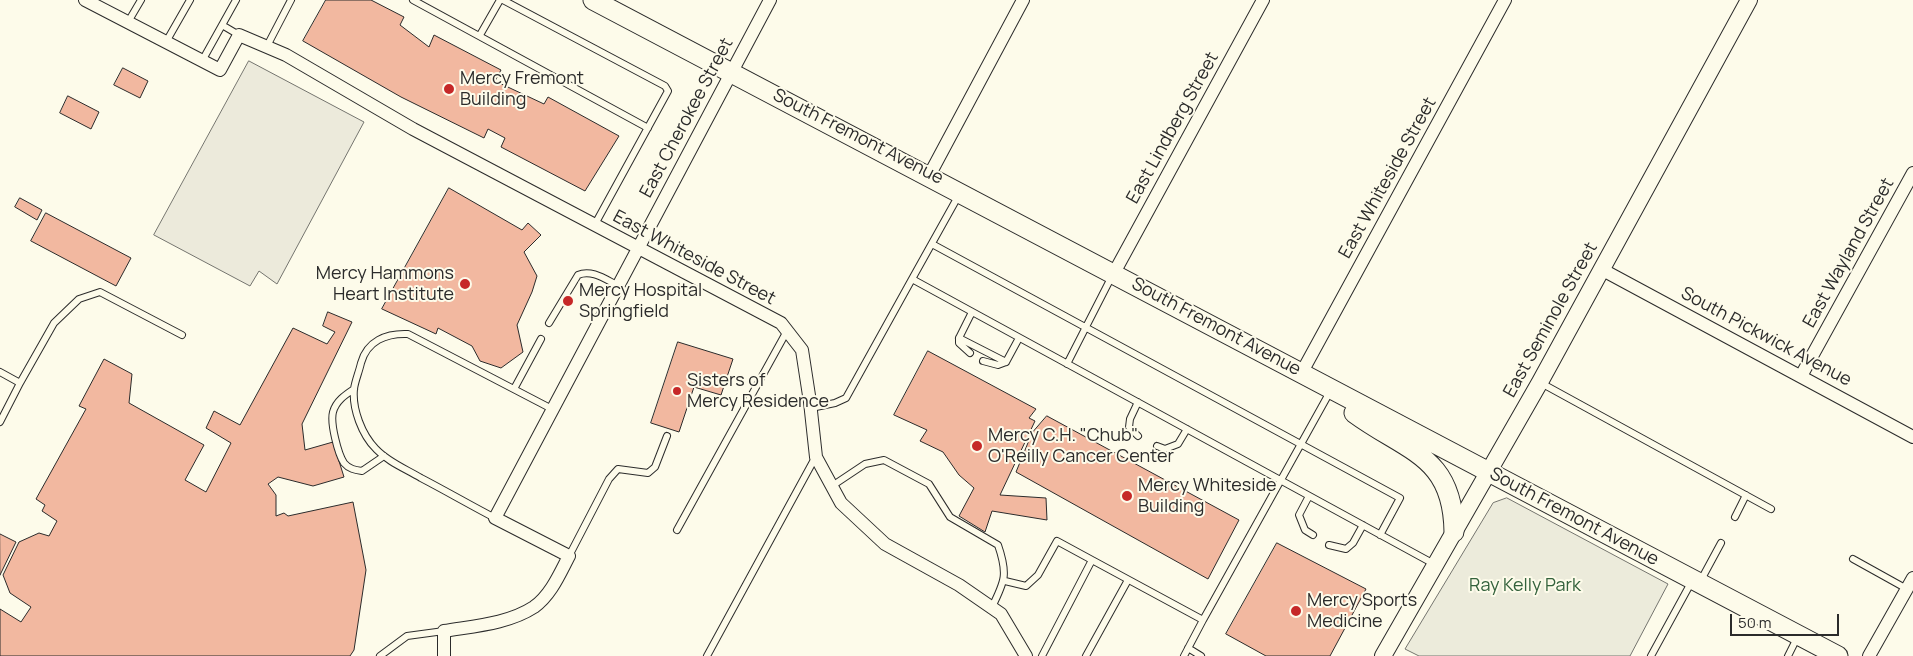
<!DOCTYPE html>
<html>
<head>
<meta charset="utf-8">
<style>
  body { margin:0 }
  #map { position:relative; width:1913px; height:656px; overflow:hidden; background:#fdfbea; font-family:Manrope,sans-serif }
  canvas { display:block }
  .scale { position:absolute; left:1730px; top:614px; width:109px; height:22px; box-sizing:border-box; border:2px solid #2b2b2b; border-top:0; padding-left:6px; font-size:15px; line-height:18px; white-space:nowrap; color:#2b2b2b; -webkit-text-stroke:4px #fdfbea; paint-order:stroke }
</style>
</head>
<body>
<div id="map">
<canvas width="1913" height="656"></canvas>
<div class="scale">50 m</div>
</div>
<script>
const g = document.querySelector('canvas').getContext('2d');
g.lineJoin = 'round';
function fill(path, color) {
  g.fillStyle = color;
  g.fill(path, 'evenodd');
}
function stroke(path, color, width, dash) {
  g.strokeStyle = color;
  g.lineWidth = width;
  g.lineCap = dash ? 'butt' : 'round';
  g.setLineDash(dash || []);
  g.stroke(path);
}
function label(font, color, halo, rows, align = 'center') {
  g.font = font + ' Manrope,sans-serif';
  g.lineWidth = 4;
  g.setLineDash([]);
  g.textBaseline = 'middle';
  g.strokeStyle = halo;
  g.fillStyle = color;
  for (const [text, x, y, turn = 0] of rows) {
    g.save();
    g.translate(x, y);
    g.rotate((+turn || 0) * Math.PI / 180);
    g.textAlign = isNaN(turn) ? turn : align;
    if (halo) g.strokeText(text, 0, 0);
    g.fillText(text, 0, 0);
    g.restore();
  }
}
const green = new Path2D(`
  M1507 498 1668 584 1630 656H1419L1405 649 1493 503Z`);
fill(green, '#ecebdb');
stroke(green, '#74746e', 1);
const parking = new Path2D(`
  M249 61 364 122 277 284 259 271 250 286 154 235Z`);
fill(parking, '#eceadb');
stroke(parking, '#74746e', 1);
const building = new Path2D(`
  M326 0H371L404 17 400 25 429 47 434 35 501 70 495 81 544 104 548 97 619 136 585 191 501 147 505 138 488 129 484 138 401 97 303 41Z
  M123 68 148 81 140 98 114 85Z
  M68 96 99 112 91 129 60 113Z
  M449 188 522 230 528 223 541 235 524 252 537 276 532 292 517 325 523 352 501 368 480 361 472 346 438 328 436 334 382 309Z
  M20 198 42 210 37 220 15 207Z
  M46 213 131 258 116 286 31 241Z
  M328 312 352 322 302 424 305 450 333 442 344 477 313 486 278 477 268 484 276 495V516L284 513 288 516 353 502 366 570 354 650 350 656H0V609L21 622 31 607 10 593 3 575 19 542 39 533 49 536 57 521 42 511 45 505 36 499 86 409 79 406 104 359 132 374 129 403 204 445 185 480 206 492 231 443 206 428 214 411 240 425 293 328 327 344 335 332 323 326Z
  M678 342 733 359 721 395 694 387 679 432 651 423Z
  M928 351 1036 409 1029 418 1035 421 1000 495 1046 498 1047 520 992 511 985 532 959 516 974 488 959 475 943 452 920 441 927 430 894 415Z
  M1047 416 1239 520 1208 579 1016 472 1032 433Z
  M0 534 16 542 0 575Z
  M1277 543 1366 589 1330 656H1266L1226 634Z`);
fill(building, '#f2b8a0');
stroke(building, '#2b2b2b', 1);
const service = new Path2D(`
  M413 0 648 128
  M503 0 665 86 668 91 594 226
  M128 22 141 0
  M222 25 239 35
  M480 35 500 0
  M166 42 190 0
  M266 48 291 0
  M202 61 236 0
  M960 193 912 279 1434 564
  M932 244 1400 498 1380 535
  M972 312 959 338 1006 362 1019 338
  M549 323 578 275C591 269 605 279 617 285
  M959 338V343L970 353
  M983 361 998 365 1006 362
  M1067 364 1113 274
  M0 372 20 383 54 323 79 299 100 292 182 335
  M1541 383 1771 509
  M354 389C345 395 336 401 333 412 330 423 338 454 344 463 349 469 355 470 362 471L384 456
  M514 389 541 339
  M811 408 835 403 846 398 912 279
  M0 422 20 383
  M1138 436 1129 427 1130 419 1138 402
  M1157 446 1165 449 1178 444 1187 429
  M832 486 865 464 884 460 929 484 950 517 998 545C1008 574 1005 581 992 607
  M1309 496 1299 515 1305 530 1313 535
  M1735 517 1746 495
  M495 518C470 505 446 491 421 478 406 469 388 462 376 449 362 435 352 409 354 389 355 381 359 372 361 363 367 341 386 333 408 334L552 409
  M677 530 787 331
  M1329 545 1346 549 1353 543 1363 525
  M569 556 609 479 618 469 648 473 655 467 667 436
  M1853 559 1907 589
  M1701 580 1721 543
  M1005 581 1026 586 1038 575 1057 541 1092 560
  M1203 620 1331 390
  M1188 648 1201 656
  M380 656 407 636 444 631
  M707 656 815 458
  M1042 656 1092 560 1203 620 1184 656
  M1086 656 1128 580
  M1651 656 1692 581
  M1788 656 1798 636`);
const minor = new Path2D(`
  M85 0 220 70 239 35 286 55 413 129 781 323 802 350 810 402 816 457 841 503 885 544 959 585 1001 614 1026 656
  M930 174 1023 0
  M1601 269 1913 437
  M1114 273 1263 0
  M1302 372 1505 0
  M1801 376 1913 173
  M444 656V631C473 626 508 624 534 607 551 595 560 573 569 556L495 518 770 0
  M1869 656 1913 578`);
const tertiary = new Path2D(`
  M1383 656 1540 382 1749 0`);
const secondary = new Path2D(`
  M593 0C1010 216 1424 436 1838 656
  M1354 413C1407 452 1453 455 1454 532`);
stroke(service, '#2b2b2b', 8);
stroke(minor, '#2b2b2b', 14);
stroke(tertiary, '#2b2b2b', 18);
stroke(secondary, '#2b2b2b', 21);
stroke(service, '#fdfbea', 6);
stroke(minor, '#fdfbea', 12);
stroke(tertiary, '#fdfbea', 16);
stroke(secondary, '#fdfbea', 19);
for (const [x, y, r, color] of [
  [449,89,6,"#c62828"],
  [465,284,6,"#c62828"],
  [568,301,6,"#c62828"],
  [677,391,5,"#c62828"],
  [977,446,6,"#c62828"],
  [1127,496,6,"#c62828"],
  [1296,611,6,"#c62828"]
]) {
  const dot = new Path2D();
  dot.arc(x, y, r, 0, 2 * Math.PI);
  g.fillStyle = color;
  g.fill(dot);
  stroke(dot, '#fdfbea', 2);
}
label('18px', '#2b2b2b', '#fdfbea', [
  ["Mercy Fremont",460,79],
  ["Building",460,100],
  ["Mercy Hammons",454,274,"right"],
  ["Heart Institute",454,295,"right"],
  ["Mercy Hospital",579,291],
  ["Springfield",579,312],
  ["Sisters of",687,381],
  ["Mercy Residence",687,402],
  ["Mercy C.H. \"Chub\"",988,436],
  ["O'Reilly Cancer Center",988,457],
  ["Mercy Whiteside",1138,486],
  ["Building",1138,507],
  ["Mercy Sports",1307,601],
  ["Medicine",1307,622]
], 'left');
label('18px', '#2b2b2b', '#fdfbea', [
  ["East Cherokee Street",687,118,-62],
  ["East Lindberg Street",1173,128,-61],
  ["South Fremont Avenue",858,137,27],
  ["East Whiteside Street",1388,178,-61],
  ["East Wayland Street",1849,253,-61],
  ["East Whiteside Street",694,258,28],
  ["East Seminole Street",1551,320,-61],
  ["South Fremont Avenue",1216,327,28],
  ["South Pickwick Avenue",1766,337,28],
  ["South Fremont Avenue",1574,517,28]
]);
label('18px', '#34623c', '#fdfbea', [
  ["Ray Kelly Park",1525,586]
]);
</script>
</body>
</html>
